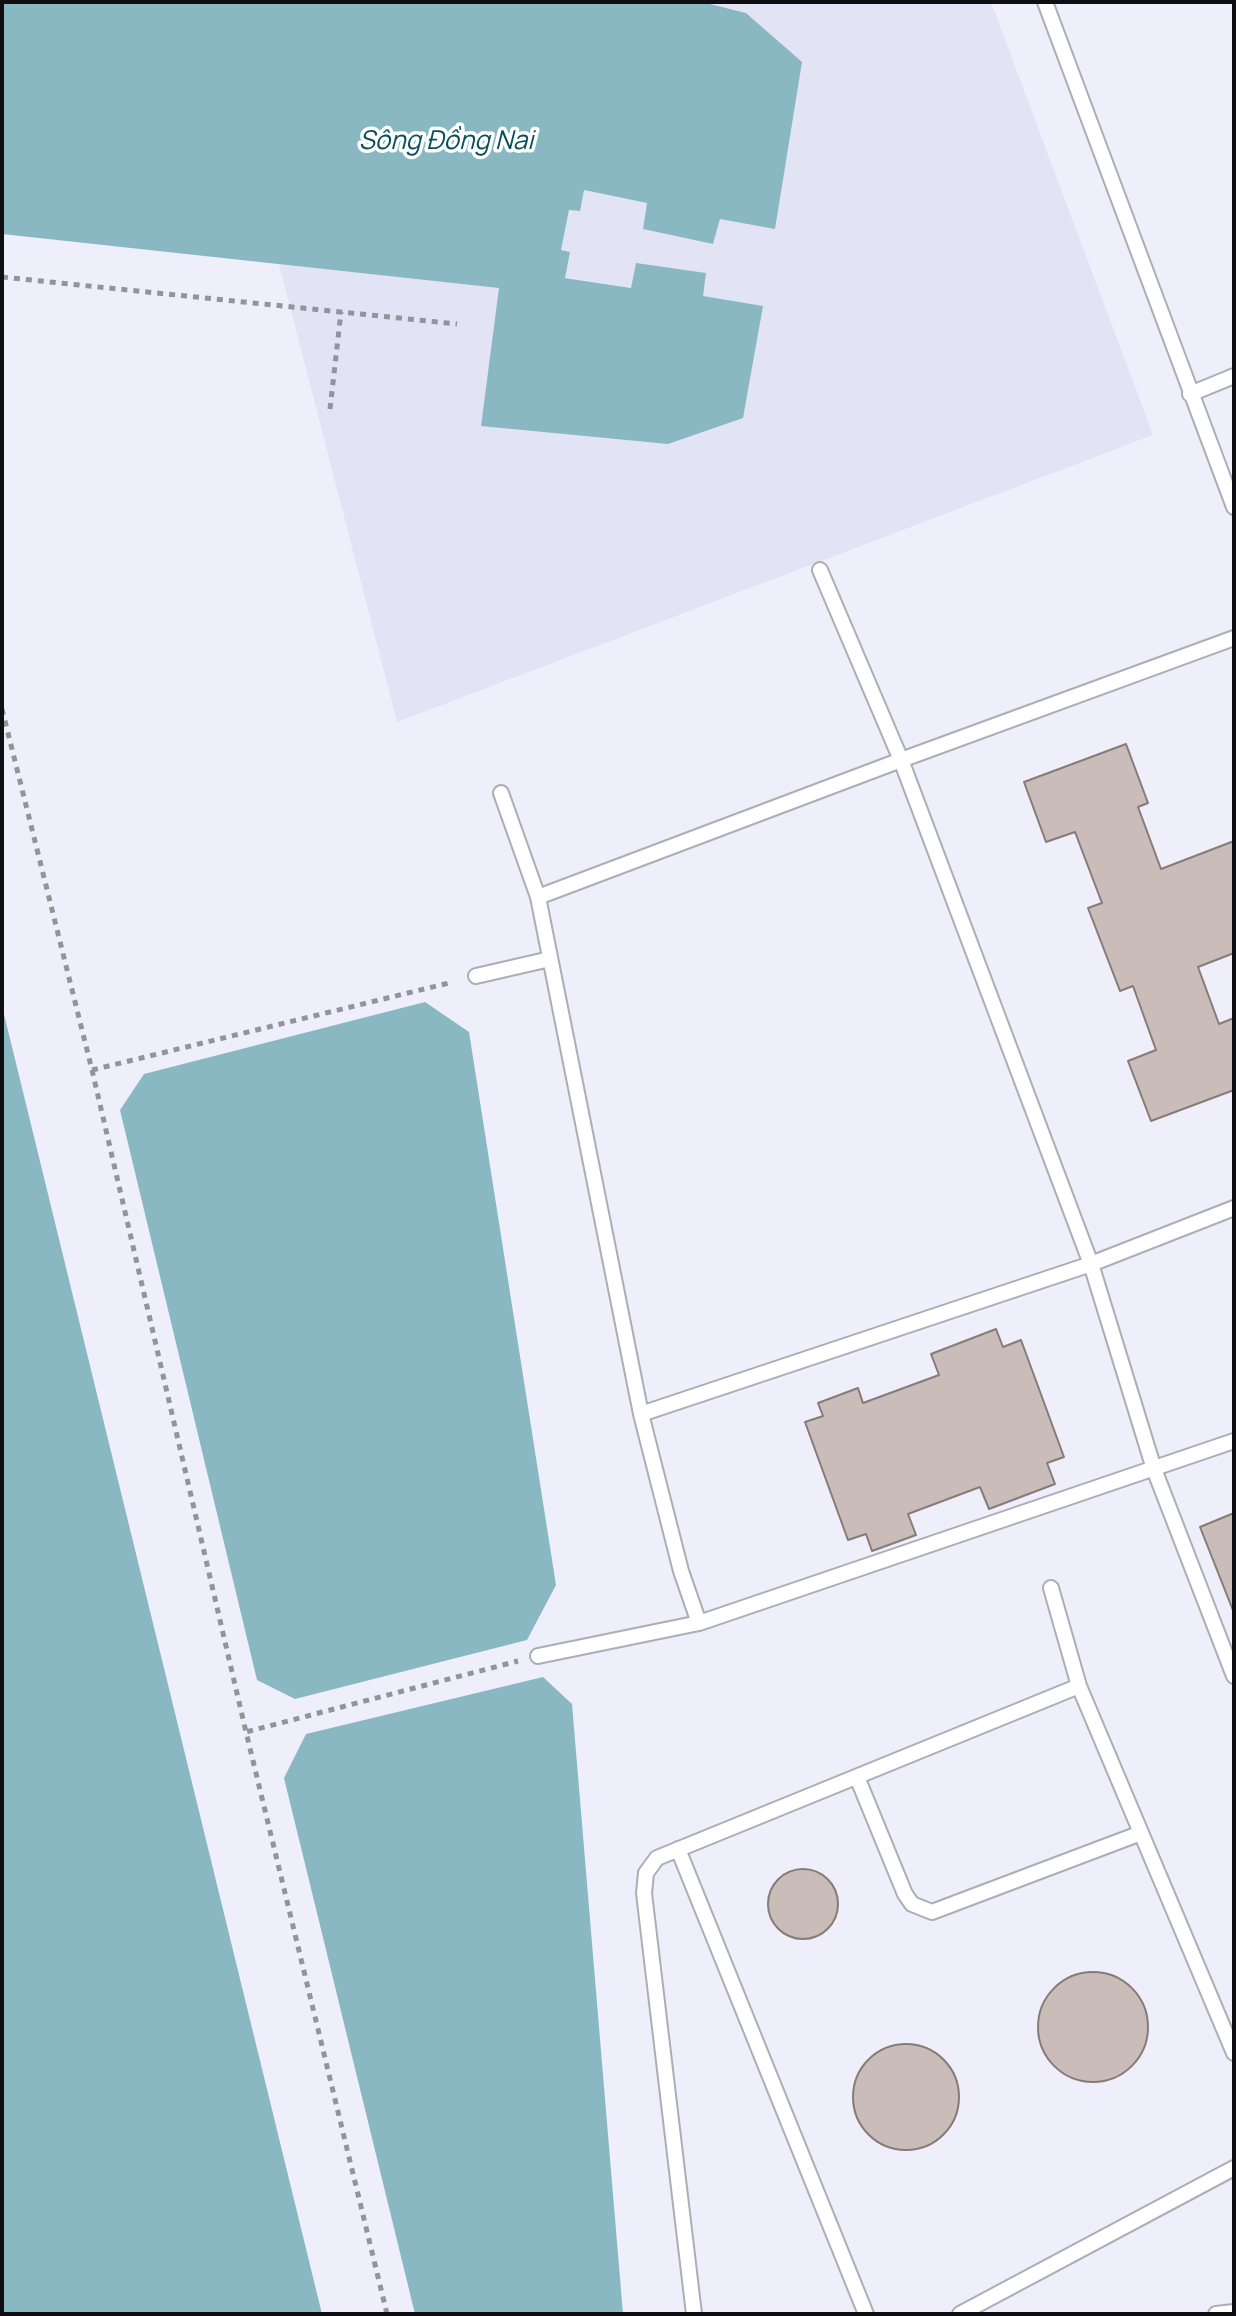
<!DOCTYPE html>
<html>
<head>
<meta charset="utf-8">
<style>
  body { margin:0 }
  #map { position:relative; width:1236px; height:2316px; overflow:hidden; background:#efeffb; font-family:Manrope,sans-serif }
  canvas { display:block }
  .frame { position:absolute; inset:0; border:4px solid #0f0f13; pointer-events:none }
</style>
</head>
<body>
<div id="map">
<canvas width="1236" height="2316"></canvas>
<div class="frame"></div>
</div>
<script>
const g = document.querySelector('canvas').getContext('2d');
g.lineJoin = 'round';
function fill(path, color) {
  g.fillStyle = color;
  g.fill(path, 'evenodd');
}
function stroke(path, color, width, dash) {
  g.strokeStyle = color;
  g.lineWidth = width;
  g.lineCap = dash ? 'butt' : 'round';
  g.setLineDash(dash || []);
  g.stroke(path);
}
function label(font, color, halo, rows, align = 'center') {
  g.font = font + ' Manrope,sans-serif';
  g.lineWidth = 7;
  g.setLineDash([]);
  g.textBaseline = 'middle';
  g.strokeStyle = halo;
  g.fillStyle = color;
  for (const [text, x, y, turn = 0] of rows) {
    g.save();
    g.translate(x, y);
    g.rotate((+turn || 0) * Math.PI / 180);
    g.textAlign = isNaN(turn) ? turn : align;
    if (halo) g.strokeText(text, 0, 0);
    g.fillText(text, 0, 0);
    g.restore();
  }
}
fill(new Path2D(`
  M702 2H991L1153 435 397 722 279 264 500 288 481 426 702 296 705 273 636 264 632 288 565 277 561 250 569 210 584 190 648 203 643 229 713 243 720 219 746 13Z`), '#e3e3f6');
fill(new Path2D(`
  M2 2H702L746 13 802 62 775 229 720 219 713 244 643 229 647 203 584 190 580 211 569 210 561 250 570 252 565 278 631 288 636 263 706 273 703 296 763 306 743 418 668 444 481 426 499 288 2 234Z
  M425 1002 469 1032 556 1585 527 1640 295 1699 257 1680 120 1110 144 1074Z
  M2 1006 322 2314H2Z
  M543 1677 572 1704 623 2314H415L284 1778 306 1734Z`), '#89b8c3');
const building = new Path2D(`
  M1126 744 1148 803 1138 807 1161 869 1234 841V953L1198 967 1219 1024 1234 1018V1090L1151 1121 1128 1061 1156 1050 1133 986 1120 991 1088 908 1102 903 1075 832 1046 842 1024 782Z
  M996 1329 1003 1347 1021 1340 1064 1457 1047 1463 1055 1484 989 1509 980 1487 908 1514 916 1535 872 1551 866 1534 848 1540 805 1422 823 1416 818 1403 858 1388 863 1403 939 1375 931 1354Z
  M1234 1513V1613L1200 1527Z
  M768 1904a35 35 0 1 1 70 0a35 35 0 1 1-70 0Z
  M1038 2027a55 55 0 1 1 110 0a55 55 0 1 1-110 0Z
  M853 2097a53 53 0 1 1 106 0a53 53 0 1 1-106 0Z`);
fill(building, '#c9bcb9');
stroke(building, '#877b77', 2);
const service = new Path2D(`
  M1045 2 1234 507
  M1190 394 1234 376
  M820 570 901 760 1091 1264 1154 1469 1234 1676
  M501 793 538 897
  M476 976 550 959
  M641 1414 1091 1264 1234 1208
  M1051 1588 1079 1686
  M699 1623 681 1571 641 1414 538 897 901 760 1234 638
  M538 1656 699 1623 1234 1441
  M857 1777 905 1894 912 1904 932 1912 1141 1833
  M678 1849 866 2314
  M694 2314 644 1893 646 1873 657 1858 1079 1686 1234 2053
  M960 2314 1234 2168
  M1216 2314 1234 2312`);
stroke(service, '#adadb8', 18);
stroke(new Path2D(`
  M2 277 457 324
  M330 409 341 312
  M2 709 92 1070 246 1732
  M92 1070 453 982
  M387 2314 246 1732 518 1661`), '#93939b', 5, [6, 6]);
stroke(service, '#fff', 14);
label('italic 26px', '#0a505c', '#fefefe', [
  ["Sông Đồng Nai",446,142]
]);
</script>
</body>
</html>
